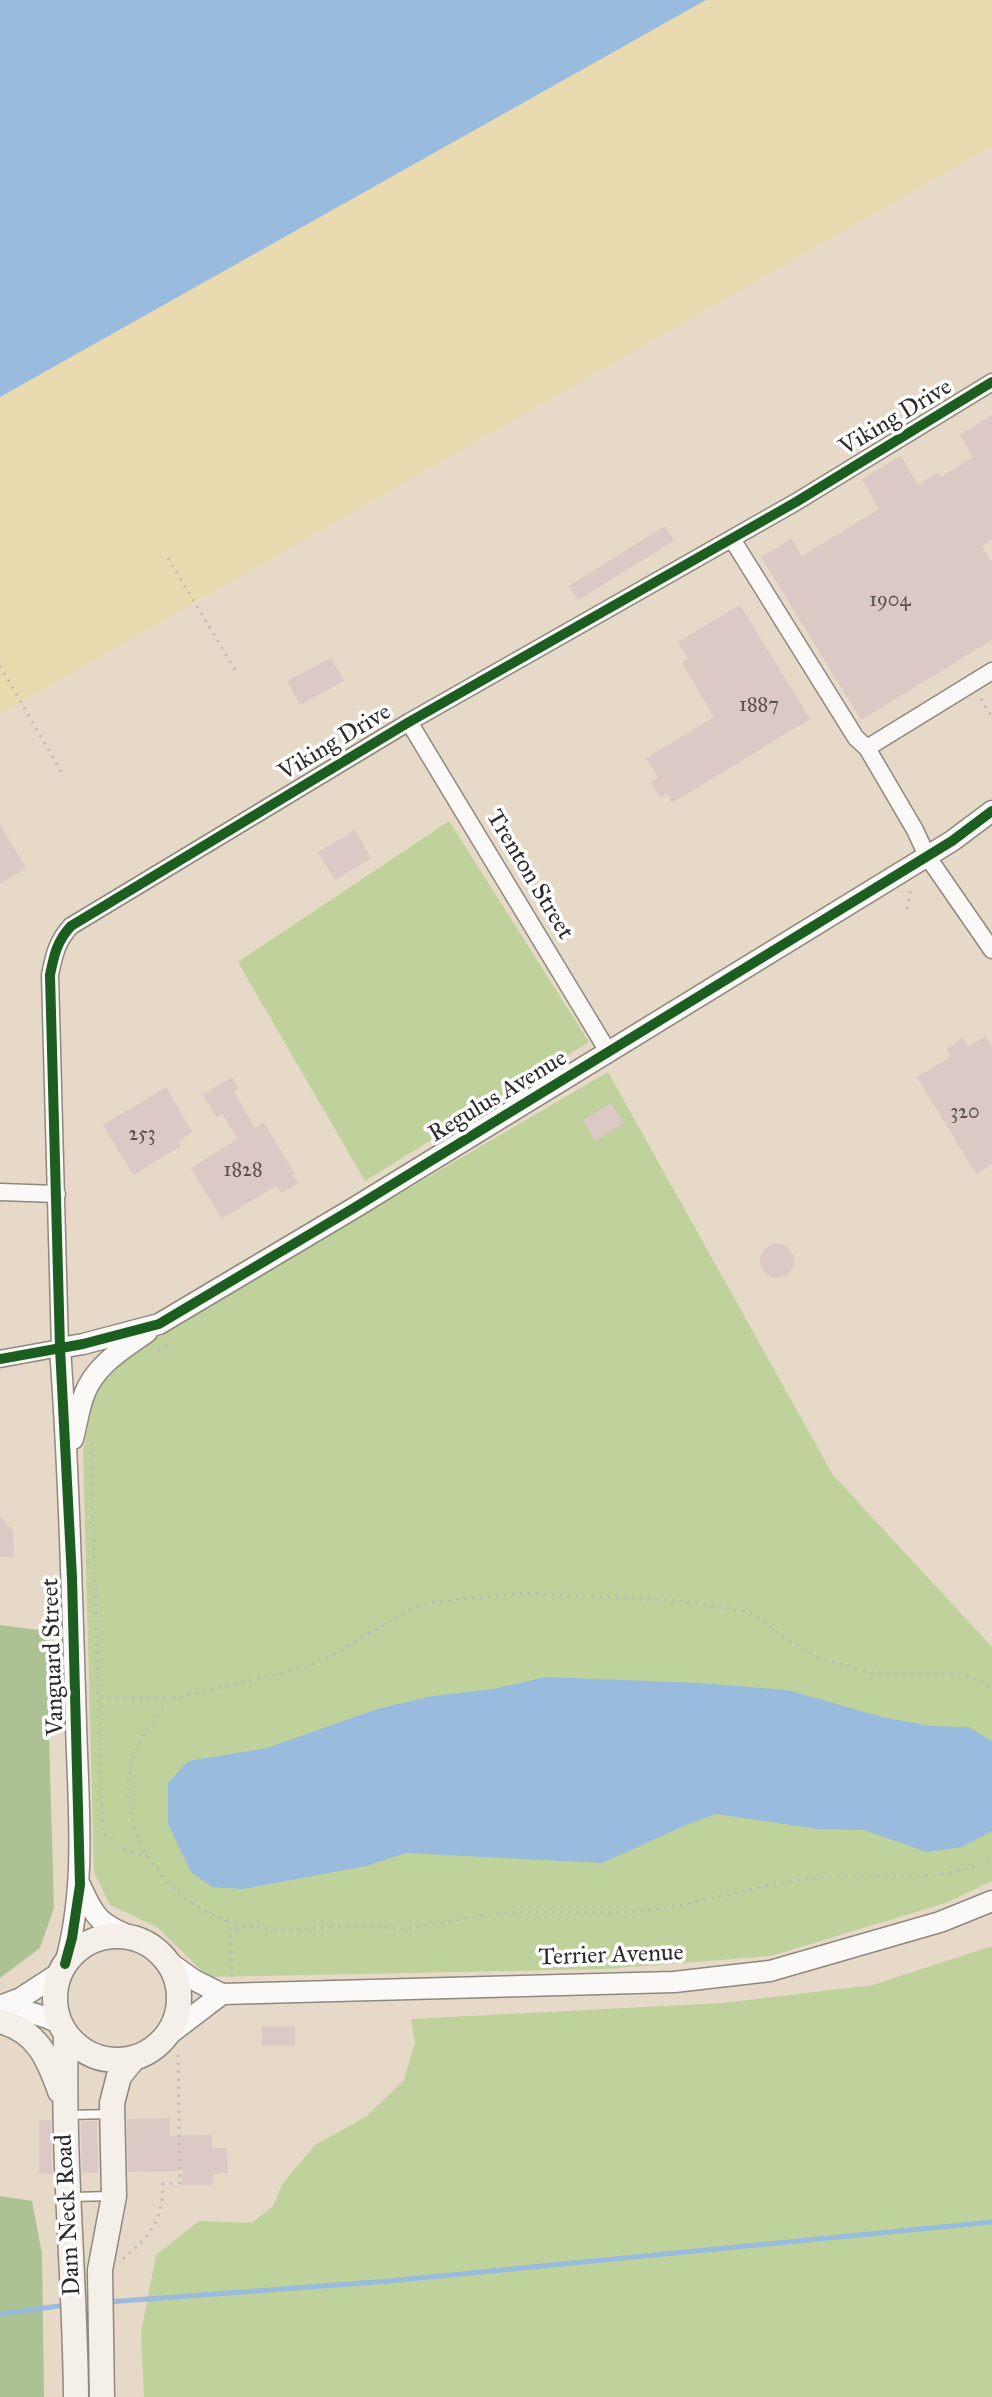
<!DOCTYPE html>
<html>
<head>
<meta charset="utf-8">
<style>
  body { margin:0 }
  canvas { display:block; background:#e6d9c7 }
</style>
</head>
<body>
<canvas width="992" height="2397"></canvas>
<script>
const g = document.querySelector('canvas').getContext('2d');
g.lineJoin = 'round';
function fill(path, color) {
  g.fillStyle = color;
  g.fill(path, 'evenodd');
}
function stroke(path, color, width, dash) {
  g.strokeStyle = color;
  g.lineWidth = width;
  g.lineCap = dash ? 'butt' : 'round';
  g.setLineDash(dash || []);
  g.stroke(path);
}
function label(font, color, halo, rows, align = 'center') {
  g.font = font + ' "IM FELL Great Primer",serif';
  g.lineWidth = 7;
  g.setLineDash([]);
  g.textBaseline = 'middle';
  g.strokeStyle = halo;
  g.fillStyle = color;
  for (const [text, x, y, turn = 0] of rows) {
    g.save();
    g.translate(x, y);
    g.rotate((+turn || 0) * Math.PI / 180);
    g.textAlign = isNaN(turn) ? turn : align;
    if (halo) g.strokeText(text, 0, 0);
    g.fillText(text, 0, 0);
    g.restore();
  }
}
fill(new Path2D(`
  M449 821 589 1042 365 1181 238 962Z
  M608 1072 833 1475 992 1647V1881L946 1903 771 1956 606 1969 208 1977 157 1927 110 1905 94 1872 83 1451 97 1385 134 1349Z
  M992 1946V2397H144L141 2333 156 2255 199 2221 252 2223 273 2206 283 2183 315 2145 367 2116 404 2080 415 2042 411 2019 723 2003 873 1985Z`), '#bfd29c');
fill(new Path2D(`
  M0 1625 46 1631 54 1908 40 1948 0 1978Z
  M0 2196 32 2201 42 2254 44 2397H0Z`), '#adc293');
fill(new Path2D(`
  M706 0H992V146L0 714V397Z`), '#eadab0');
fill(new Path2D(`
  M0 0H706L0 397Z
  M546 1677 699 1683 787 1690 882 1717 930 1726 968 1727 992 1741V1831L962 1847 927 1852 864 1830 818 1829 716 1814 684 1826 602 1863 406 1853 366 1866 243 1889 212 1887 191 1872 168 1824V1783L188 1761 267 1748 377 1709 432 1696 493 1689Z`), '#9bd');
stroke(new Path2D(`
  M108 2302 389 2281 992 2222
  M0 2314 66 2305`), '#9bd', 5);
fill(new Path2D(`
  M992 415V540L982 546 992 562V640L861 720 761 557 791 539 802 556 879 509 862 479 901 456 918 485 938 473 941 477 973 457 960 435Z
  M665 526 674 541 578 600 569 586Z
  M740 605 810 719 672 803 667 793 660 797 651 782 658 778 646 758 714 717 682 663 688 659 678 642Z
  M331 658 344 681 300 705 287 681Z
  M0 825 26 868 0 884Z
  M355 830 371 858 335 880 318 852Z
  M985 1036 992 1047V1164L976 1174 917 1077 951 1056 946 1049 963 1038 968 1046Z
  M232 1077 238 1089 234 1092 255 1128 264 1123 295 1174 293 1175 298 1183 282 1193 277 1185 222 1219 191 1168 238 1139 222 1114 217 1117 203 1095Z
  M166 1087 192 1132 178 1141 181 1146 133 1175 103 1125Z
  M611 1103 624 1123 595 1141 583 1120Z
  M760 1261a17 17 0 1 1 34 0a17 17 0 1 1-34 0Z
  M0 1516 13 1531 14 1557H0Z
  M262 2026H295V2046H262Z
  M170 2118V2136L212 2135V2148H227L228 2173 213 2174V2185H182V2171L128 2172 127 2119Z
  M39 2120H51L52 2174H39Z
  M97 2121 98 2173H82L81 2122Z`), '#dcc8c4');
const service = new Path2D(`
  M69 2115 111 2114
  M73 2197 111 2196`);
const minor = new Path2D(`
  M732 539 856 738 867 748
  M992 671 867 748 915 830 927 856 992 950
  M409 722 609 1053
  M0 1192 57 1194
  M0 1359 60 1348 50 975C54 955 57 941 71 926L409 722 796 502 992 382`);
const tertiary = new Path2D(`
  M73 1439C77 1424 79 1408 84 1395 95 1365 123 1349 147 1332
  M80 1885C97 1921 98 1922 134 1938
  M166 1960 194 1980 222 1994 674 1982 770 1971 940 1922 992 1901
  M65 1964C87 1886 78 1803 76 1723 72 1598 69 1473 60 1348L83 1344 159 1324 354 1208 952 841 992 811
  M0 2006 21 1998 61 1972
  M0 2008C22 2009 41 2014 61 2024
  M167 2036 222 1994`);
const secondary = new Path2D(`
  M55 1998a62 62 0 1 1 124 0a62 62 0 1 1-124 0Z
  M0 2021C37 2031 48 2057 60 2091
  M66 2034C62 2155 75 2276 76 2397
  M102 2397 100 2270 114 2196 112 2103 119 2076 133 2059`);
stroke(service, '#8e887e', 11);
stroke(minor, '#8e887e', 19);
stroke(tertiary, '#8e887e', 23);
stroke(secondary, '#8e887e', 27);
stroke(new Path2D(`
  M168 558 237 673
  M0 666 63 775
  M981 699 992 717
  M907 909 911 888
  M158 1350 168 1344
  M91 1444 102 1833 127 1851 150 1857
  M100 1697 175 1698 274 1675 307 1667 334 1654 409 1610 432 1602 522 1593 680 1601 739 1610 754 1614 789 1641 820 1658 872 1673H951L980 1680 992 1690
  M175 1698C137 1732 120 1771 133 1822 145 1866 182 1905 225 1920 275 1937 318 1925 369 1926 383 1926 397 1930 411 1928 443 1923 475 1915 507 1913 557 1910 609 1916 658 1909 714 1901 769 1881 825 1877 885 1872 935 1886 992 1859
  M226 1920 231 1935
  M232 1977 231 1935 246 1925
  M123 2259C151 2234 162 2223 163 2184L180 2183 178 2049`), '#bcbab7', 3, [2, 6]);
stroke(service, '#fbf9f7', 8);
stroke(minor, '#fbf9f7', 16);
stroke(tertiary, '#fbf9f7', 20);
stroke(secondary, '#f4efe8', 24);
stroke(new Path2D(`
  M0 1359 83 1344 159 1324 354 1208 952 841 992 811
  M65 1964 72 1938 80 1885 72 1578 60 1348 50 975C54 955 57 941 71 926L409 722 796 502 992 382`), '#1b5e20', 10);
label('20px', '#575251', null, [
  ["1904",890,601],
  ["1887",759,706],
  ["320",965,1113],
  ["253",142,1135],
  ["1828",243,1171]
]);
label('24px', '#2b2b2b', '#fff', [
  ["Viking Drive",896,418,-31],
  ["Viking Drive",335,743,-31],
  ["Trenton Street",529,875,59],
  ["Regulus Avenue",498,1097,-31],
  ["Vanguard Street",54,1657,-92],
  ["Terrier Avenue",611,1956,-2],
  ["Dam Neck Road",69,2215,-93]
]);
</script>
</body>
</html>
